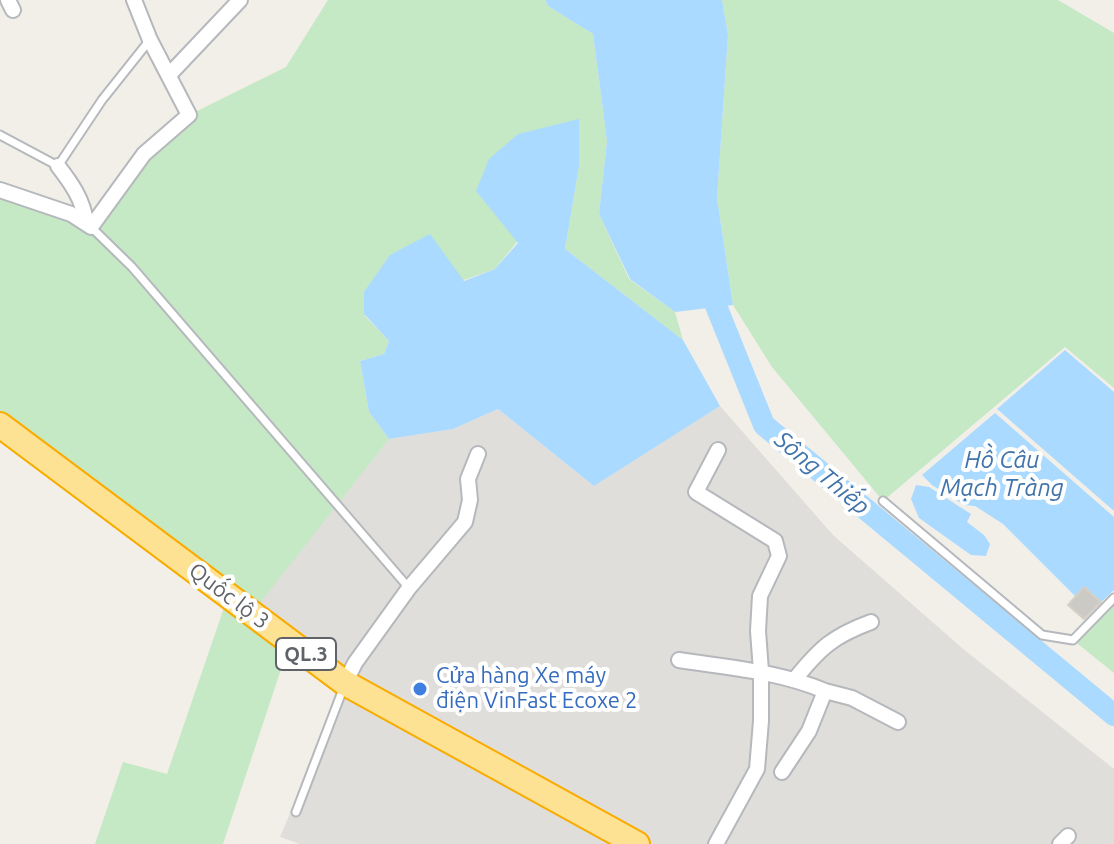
<!DOCTYPE html>
<html>
<head>
<meta charset="utf-8">
<style>
  body { margin:0 }
  canvas { display:block; background:#f1efe8 }
</style>
</head>
<body>
<canvas width="1114" height="844"></canvas>
<script>
const g = document.querySelector('canvas').getContext('2d');
g.lineJoin = 'round';
function fill(path, color) {
  g.fillStyle = color;
  g.fill(path, 'evenodd');
}
function stroke(path, color, width, dash) {
  g.strokeStyle = color;
  g.lineWidth = width;
  g.lineCap = dash ? 'butt' : 'round';
  g.setLineDash(dash || []);
  g.stroke(path);
}
function label(font, color, halo, rows, align = 'center') {
  g.font = font + ' Ubuntu,sans-serif';
  g.lineWidth = 8;
  g.setLineDash([]);
  g.textBaseline = 'middle';
  g.strokeStyle = halo;
  g.fillStyle = color;
  for (const [text, x, y, turn = 0] of rows) {
    g.save();
    g.translate(x, y);
    g.rotate((+turn || 0) * Math.PI / 180);
    g.textAlign = isNaN(turn) ? turn : align;
    if (halo) g.strokeText(text, 0, 0);
    g.fillText(text, 0, 0);
    g.restore();
  }
}
fill(new Path2D(`
  M720 406 833 535 962 648 1114 769V844H300L280 837 345 683 251 613 389 439 453 429 498 409 594 486Z`), '#e0deda');
fill(new Path2D(`
  M328 0H545L548 6 593 34 607 141 599 214 629 279 675 312 683 340 565 249 579 166 495 269 364 315 389 341 384 354 360 361 369 412 389 439 252 613 290 642 223 844H95L123 762 167 774 228 596 0 425V195L91 227 144 154 189 115 286 67Z
  M722 0H1058L1114 33V388L1065 347 883 501 772 367 733 305 717 198 728 35Z
  M1114 598V673L1073 640Z`), '#c5e8c5');
fill(new Path2D(`
  M545 0H722L728 35 717 198 733 305 675 312 630 279 599 214 607 141 593 34 548 6Z
  M579 119V166L565 249 683 340 720 406 594 486 498 409 453 429 389 439 369 412 360 361 384 354 389 341 364 314V292L390 255 430 234 464 281 495 269 518 243 476 191 489 159 518 134Z
  M1065 350 1114 392V511L997 409Z
  M995 413 1114 517V590L1091 612 1003 524 975 506 964 505 932 485 922 475Z
  M916 485 929 487 971 514 967 522 984 535 990 544 986 556 971 555 919 518 911 499Z`), '#aadaff');
stroke(new Path2D(`
  M706 281 764 425 1114 715`), '#aadaff', 22);
const building = new Path2D(`
  M1084 587 1101 602 1084 619 1068 605Z`);
fill(building, '#cccac5');
stroke(building, '#d6d1c6', 2);
const lane = new Path2D(`
  M0 135 58 166 102 100 149 41
  M91 227 132 267 409 588
  M883 501 1042 635 1073 640 1114 598
  M296 812 343 689`);
const street = new Path2D(`
  M8 0 13 10
  M169 75 240 0
  M58 166C72 184 83 200 86 222
  M0 190 71 214 91 227 144 154 189 115 150 40 134 0
  M679 660C729 668 778 671 825 691L809 731 782 772
  M795 679C820 648 833 636 871 622
  M345 683 355 663 409 588 465 522 470 500 468 479 478 454
  M825 691 852 698 898 722
  M716 844 757 769 761 721V671L758 631 760 596 779 556 775 541 696 492 718 450
  M1060 844 1068 836`);
const highway = new Path2D(`
  M0 425 345 683 637 844`);
stroke(lane, '#b5b8bc', 11);
stroke(street, '#b5b8bc', 18);
stroke(highway, '#f9ab00', 28);
stroke(lane, '#fff', 7);
stroke(street, '#fff', 14);
stroke(highway, '#fde293', 24);
for (const [x, y, r, color] of [
  [420,689,8,"#3f7fe0"]
]) {
  const dot = new Path2D();
  dot.arc(x, y, r, 0, 2 * Math.PI);
  g.fillStyle = color;
  g.fill(dot);
  stroke(dot, '#fff', 3);
}
for (const [x, y, w] of [
  [306,654,60]
]) {
  const box = new Path2D();
  box.roundRect(x - w / 2, y - 16, w, 32, 6);
  g.fillStyle = '#fff';
  g.fill(box);
  stroke(box, '#5f6368', 2);
}
label('bold 20px', '#5f6368', null, [
  ["QL.3",306,654]
]);
label('22px', '#5f6368', '#fff', [
  ["Quốc lộ 3",229,596,37]
]);
label('22px', '#366cbe', '#fff', [
  ["Cửa hàng Xe máy",436,676],
  ["điện VinFast Ecoxe 2",436,701]
], 'left');
label('italic 24px', '#4174aa', '#fff', [
  ["Hồ Câu",1002,460],
  ["Mạch Tràng",1002,488],
  ["Sông Thiếp",822,473,40]
]);
</script>
</body>
</html>
